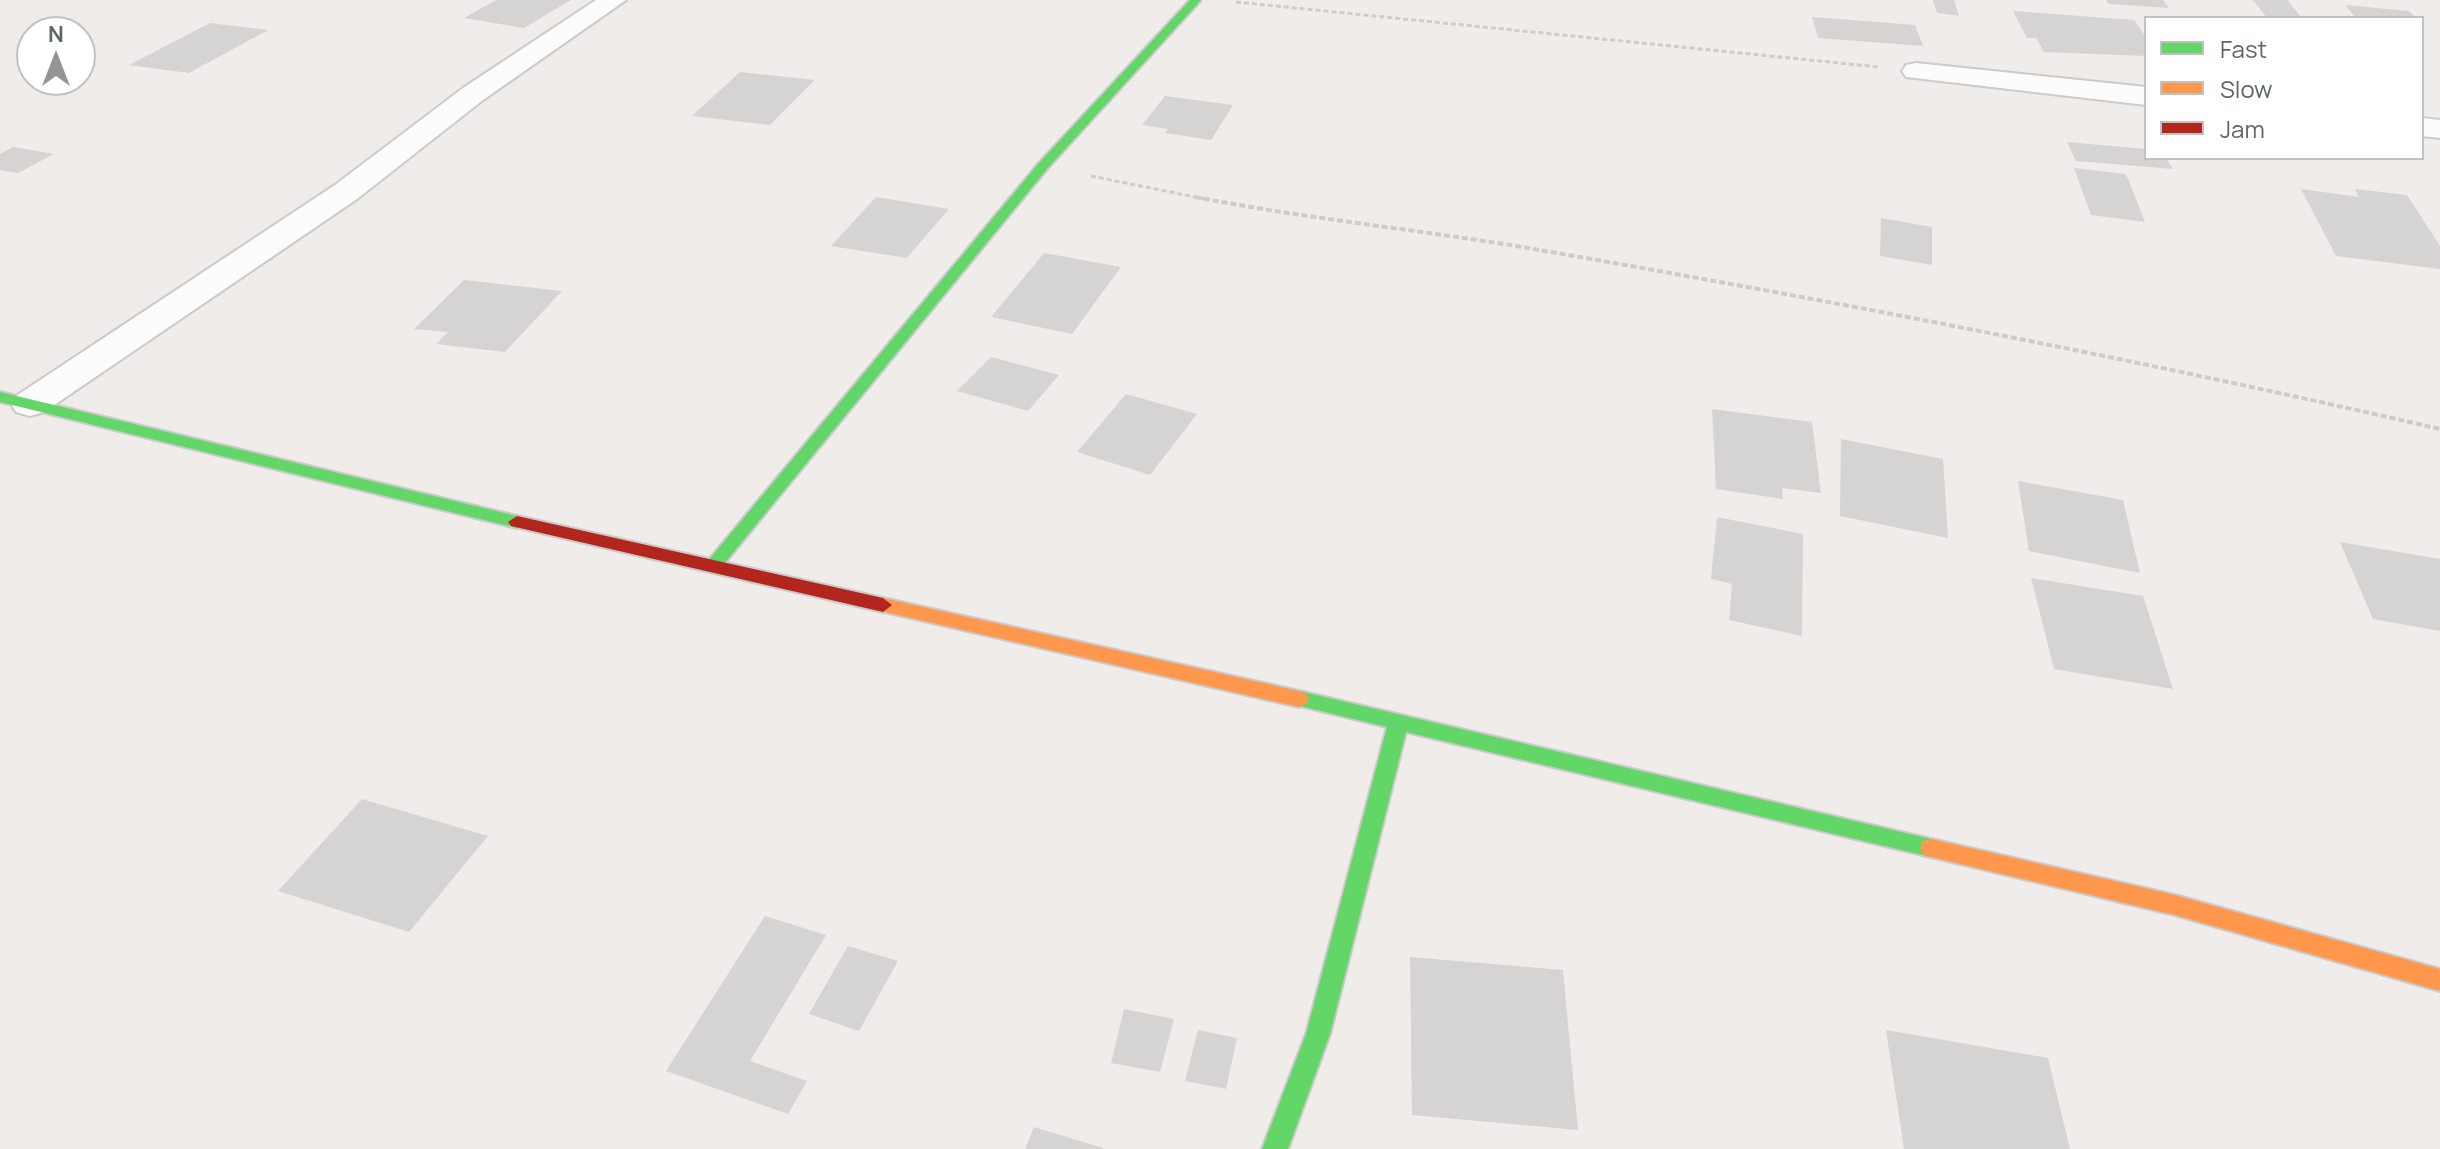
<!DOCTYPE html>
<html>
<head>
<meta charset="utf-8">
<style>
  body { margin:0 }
  #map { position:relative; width:2440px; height:1149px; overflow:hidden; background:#efece9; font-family:Manrope,sans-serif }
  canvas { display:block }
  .legend { position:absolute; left:2144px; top:16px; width:280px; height:144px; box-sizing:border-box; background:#fff; border:2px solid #bfc2c3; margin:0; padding:10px 14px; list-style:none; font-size:24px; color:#5e6668 }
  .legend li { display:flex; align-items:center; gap:16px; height:40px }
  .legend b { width:40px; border:2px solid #bfc2c3 }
  .north { position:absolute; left:16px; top:16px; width:80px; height:80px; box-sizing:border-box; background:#fff; border:2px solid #bfc2c3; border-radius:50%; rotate:0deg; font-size:22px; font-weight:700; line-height:32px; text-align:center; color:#5e6668 }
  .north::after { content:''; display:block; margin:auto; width:28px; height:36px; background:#919595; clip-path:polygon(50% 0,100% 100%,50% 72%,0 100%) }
</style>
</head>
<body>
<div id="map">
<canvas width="2440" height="1149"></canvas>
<ul class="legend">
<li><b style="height:10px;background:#63d668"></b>Fast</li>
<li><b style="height:10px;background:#ff974d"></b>Slow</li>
<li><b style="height:10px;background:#b3261e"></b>Jam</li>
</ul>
<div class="north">N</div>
</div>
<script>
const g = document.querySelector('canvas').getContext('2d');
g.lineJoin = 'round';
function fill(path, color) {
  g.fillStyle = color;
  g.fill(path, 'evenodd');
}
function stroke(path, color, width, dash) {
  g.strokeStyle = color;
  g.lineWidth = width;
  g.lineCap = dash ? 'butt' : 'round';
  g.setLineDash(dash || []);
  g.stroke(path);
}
fill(new Path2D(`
  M496 0H571L524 28 464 18Z
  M1933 0H1954L1959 16 1937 13Z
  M2106 0H2163L2169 8 2109 4Z
  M2253 0H2287L2302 18H2267Z
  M2345 5 2409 11 2416 18H2356Z
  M2013 11 2134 20 2146 37V56L2044 52 2036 38H2027Z
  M1812 17 1915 25 1923 46 1818 38Z
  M210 23 268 30 189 73 129 65Z
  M740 72 815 80 770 125 692 116Z
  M1165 96 1233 105 1211 140 1165 133 1168 129 1142 125Z
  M2067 142 2146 149V158H2166L2173 169 2076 161Z
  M13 147 54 154 18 173 0 170V154Z
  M2074 168 2126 174 2145 222 2091 215Z
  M2301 189 2359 197 2355 189 2407 195 2440 246V269L2336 256Z
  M876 197 949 209 907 258 831 246Z
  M1881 218 1932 227V265L1880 256Z
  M1044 253 1121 267 1072 334 991 317Z
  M464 280 562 291 505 352 436 344 448 332 414 329Z
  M991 357 1059 375 1028 411 957 391Z
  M1126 394 1197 414 1150 475 1077 452Z
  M1712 409 1812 422 1821 493 1782 488 1783 499 1716 489Z
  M1841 439 1943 459 1948 538 1840 516Z
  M2018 481 2123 500 2140 573 2029 551Z
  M1717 517 1803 534 1802 636 1729 620 1732 584 1711 579Z
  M2340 542 2440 559V631L2373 619Z
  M2031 578 2143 596 2173 689 2054 669Z
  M362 799 488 836 409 932 278 891Z
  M765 916 826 935 750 1061 807 1081 788 1114 666 1071Z
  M848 946 898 961 859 1031 809 1014Z
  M1410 957 1563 970 1578 1130 1412 1115Z
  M1124 1009 1174 1019 1160 1072 1111 1063Z
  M1198 1030 1237 1038 1226 1089 1185 1081Z
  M1886 1030 2048 1058 2070 1149H1904Z
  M1034 1127 1103 1148V1149H1025Z`), '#d6d4d3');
const street = new Path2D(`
  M596 0H626L483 100 357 199 44 412 30 416 16 412 11 404 16 396 335 185 463 88Z
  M1916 63 2146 87V105L1906 77 1902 71 1906 65Z
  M2422 118 2440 120V138L2422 136Z`);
const fast = new Path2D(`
  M1190 0H1201L1047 169 719 570H707L704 566 707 562 1039 163Z
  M0 392 517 516 526 522 517 528 0 402Z
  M1299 691 1931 839 1939 841 1942 848 1939 855 1931 857 1406 732 1330 1034 1288 1149H1262L1306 1034 1387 727 1292 704 1289 699 1292 694Z`);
const slow = new Path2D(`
  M883 598 1299 691 1306 694 1309 699 1306 704 1299 707 876 610 874 605 876 600Z
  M1931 839 2175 895 2440 969V991L2175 915 1931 857 1923 855 1920 848 1923 841Z`);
const jam = new Path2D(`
  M517 516 883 598 892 605 883 612 511 526 508 522Z`);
stroke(street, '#cacbca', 4);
stroke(fast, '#cacaca', 4);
stroke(slow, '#cacaca', 4);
stroke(jam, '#cacaca', 4);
stroke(new Path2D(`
  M1236 2 1879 67
  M1091 176 1205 199`), '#c9cec9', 3, [5, 3]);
stroke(new Path2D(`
  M1195 197C1303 218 1413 229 1522 247 1830 300 2136 359 2440 429`), '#c9cec9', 4, [6, 3]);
fill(street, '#fdfcfc');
fill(fast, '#63d668');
fill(slow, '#ff974d');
fill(jam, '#b3261e');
</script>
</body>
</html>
